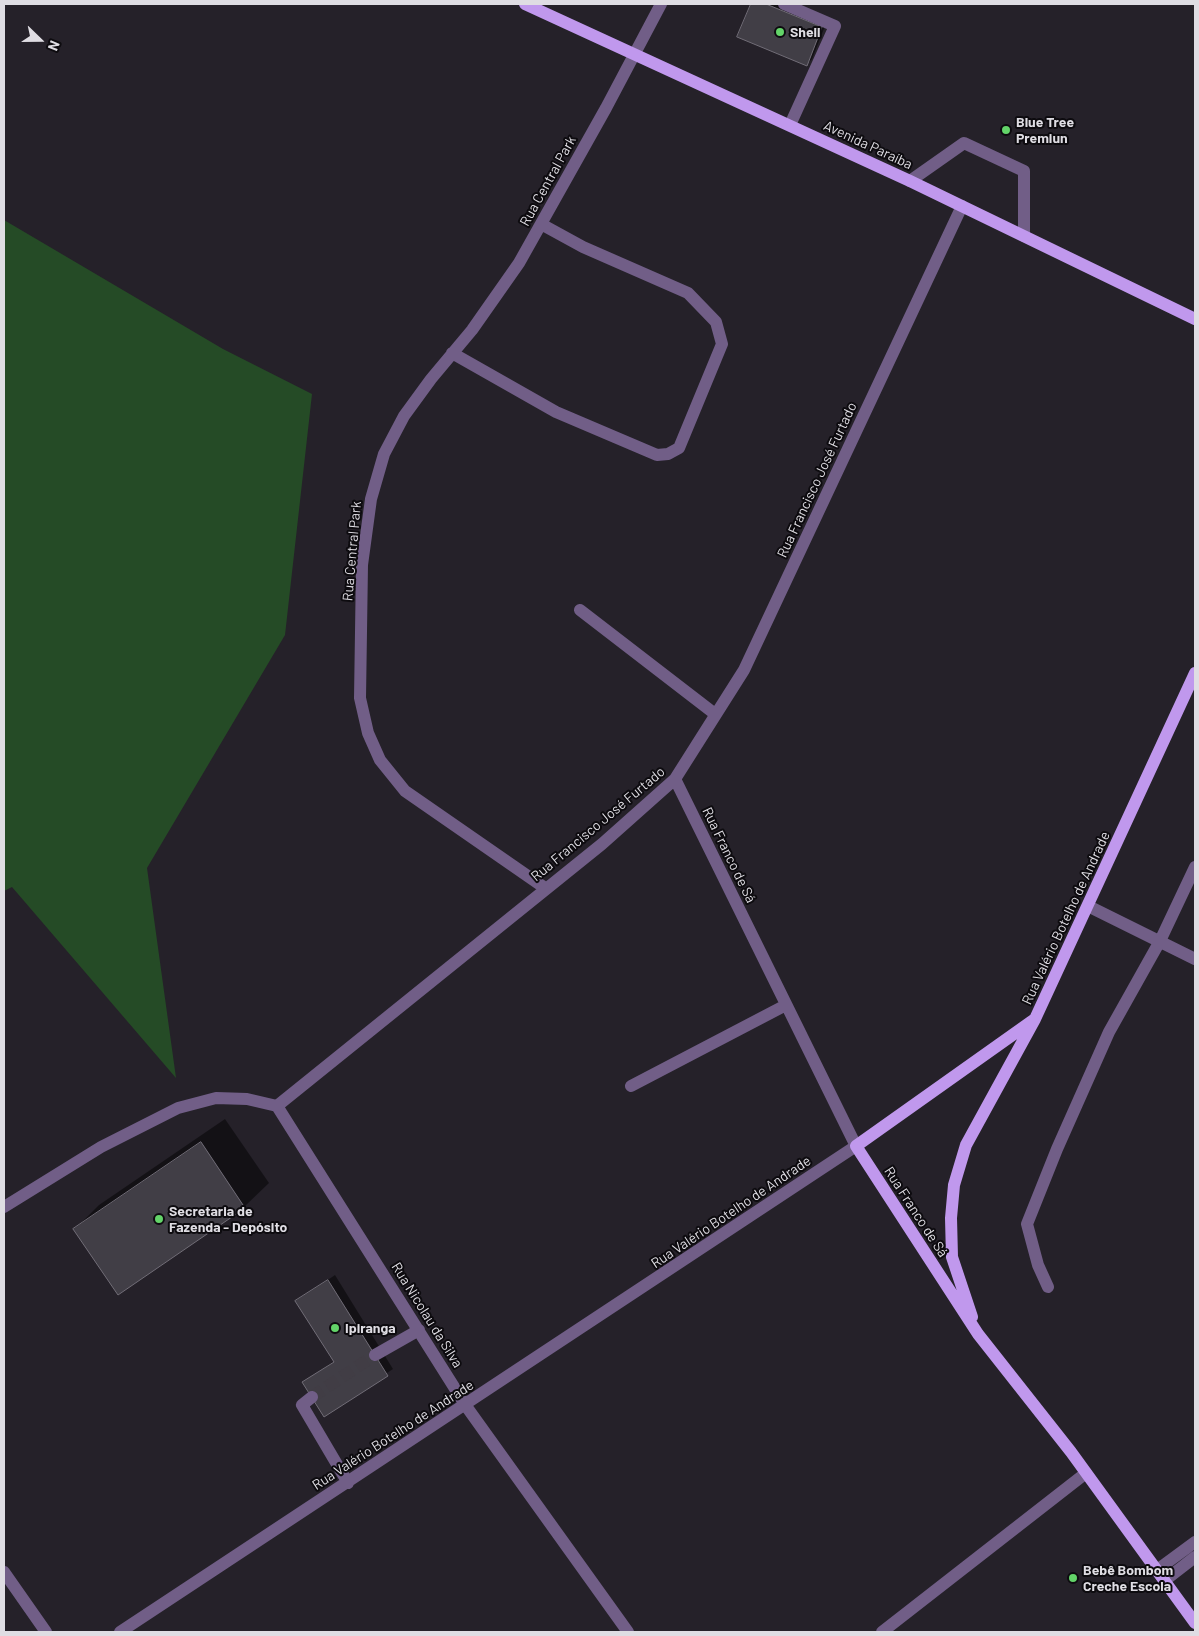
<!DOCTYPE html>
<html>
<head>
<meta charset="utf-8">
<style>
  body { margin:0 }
  #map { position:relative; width:1199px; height:1636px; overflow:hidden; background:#252129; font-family:Barlow,sans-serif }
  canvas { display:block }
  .frame { position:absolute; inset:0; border:5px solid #dfdde3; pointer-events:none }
  .north { position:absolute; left:15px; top:15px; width:50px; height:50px; -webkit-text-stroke:4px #0d0b0f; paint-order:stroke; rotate:112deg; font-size:14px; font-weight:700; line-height:20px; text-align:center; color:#dfdde3 }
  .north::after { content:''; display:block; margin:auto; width:18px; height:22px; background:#dfdde3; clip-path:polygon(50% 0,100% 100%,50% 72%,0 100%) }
</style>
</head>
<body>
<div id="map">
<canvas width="1199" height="1636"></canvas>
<div class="frame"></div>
<div class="north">N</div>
</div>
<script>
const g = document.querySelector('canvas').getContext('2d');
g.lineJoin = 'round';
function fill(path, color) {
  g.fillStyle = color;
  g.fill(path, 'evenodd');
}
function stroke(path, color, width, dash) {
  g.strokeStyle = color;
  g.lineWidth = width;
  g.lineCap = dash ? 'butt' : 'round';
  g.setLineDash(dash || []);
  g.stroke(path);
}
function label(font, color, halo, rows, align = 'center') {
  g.font = font + ' Barlow,sans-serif';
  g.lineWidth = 4;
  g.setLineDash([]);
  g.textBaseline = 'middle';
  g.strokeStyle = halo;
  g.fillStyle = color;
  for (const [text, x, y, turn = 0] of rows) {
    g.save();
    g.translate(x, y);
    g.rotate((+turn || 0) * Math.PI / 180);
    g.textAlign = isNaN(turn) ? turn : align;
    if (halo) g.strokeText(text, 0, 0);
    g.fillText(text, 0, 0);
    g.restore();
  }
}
fill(new Path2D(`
  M4 220 223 349 312 394 285 635 147 868 176 1078 12 887 4 891Z`), '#254b26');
fill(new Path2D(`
  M752 4H785L827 21 812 59 806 65 738 37Z
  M225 1119 269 1183 244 1207 75 1229 99 1205Z
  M335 1275 393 1369 324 1415 304 1382 334 1361 297 1301Z`), '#0007');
const building = new Path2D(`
  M751 4H766L822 27 807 66 737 37Z
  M201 1142 245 1208 118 1295 73 1229Z
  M328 1280 388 1376 324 1417 302 1382 334 1362 295 1301Z`);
fill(building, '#413e46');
stroke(building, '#716d77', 1);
stroke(new Path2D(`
  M312 1397 375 1355`), '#413d45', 12, [12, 6]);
stroke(new Path2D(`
  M784 4 835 26 790 125
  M910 181 964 143 1024 171V236
  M452 353 556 412 657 455 668 454 679 448 722 344 716 322 688 293 583 247 541 224
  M580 610 715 714
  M545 888 405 791 380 760 368 733 360 698 362 565 371 499 384 454 404 416 431 379 472 330 519 263 606 108 661 4
  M1088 906 1195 959
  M631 1086 786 1005
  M277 1106 466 1406 628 1632
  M4 1207 101 1147 178 1108 216 1098 247 1099 277 1106 602 844 675 779 744 670 962 206
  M1048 1287 1038 1265 1027 1224 1057 1149 1109 1032 1160 941 1195 867
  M375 1355 419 1330
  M312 1397 302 1405 348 1483
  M1157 1570 1195 1542
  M4 1572 46 1632
  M1164 1581 1195 1557
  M120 1632 856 1146 675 779
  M882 1632 1086 1473`), '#715e87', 12);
stroke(new Path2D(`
  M525 4 910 181 1195 319
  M1035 1019 856 1146 978 1334 1071 1452 1195 1623
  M972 1317 952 1257 951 1218 954 1185 966 1145 1035 1019 1195 673`), '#c098ed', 12);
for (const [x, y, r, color] of [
  [780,32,5,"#63d469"],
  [1006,130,5,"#63d469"],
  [159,1219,5,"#63d469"],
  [335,1328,5,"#63d469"],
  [1073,1578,5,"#63d469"]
]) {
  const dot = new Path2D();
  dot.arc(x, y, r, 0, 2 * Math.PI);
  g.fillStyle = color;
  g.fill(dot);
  stroke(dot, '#0d0b0f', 2);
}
label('bold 14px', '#dfdde3', '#0d0b0f', [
  ["Shell",790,32],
  ["Blue Tree",1016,122],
  ["Premiun",1016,138],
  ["Secretaria de",169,1211],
  ["Fazenda - Depósito",169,1227],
  ["Ipiranga",345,1328],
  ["Bebê Bombom",1083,1570],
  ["Creche Escola",1083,1586]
], 'left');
label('14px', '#dfdde3', '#0d0b0f', [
  ["Avenida Paraíba",868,145,25],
  ["Rua Central Park",548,181,-61],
  ["Rua Francisco José Furtado",817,480,-65],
  ["Rua Central Park",352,551,-85],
  ["Rua Francisco José Furtado",598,824,-40],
  ["Rua Franco de Sá",729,855,64],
  ["Rua Valério Botelho de Andrade",1066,918,-65],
  ["Rua Valério Botelho de Andrade",731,1212,-34],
  ["Rua Franco de Sá",916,1212,57],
  ["Rua Nicolau da Silva",427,1315,58],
  ["Rua Valério Botelho de Andrade",393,1435,-33]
]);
</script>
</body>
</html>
